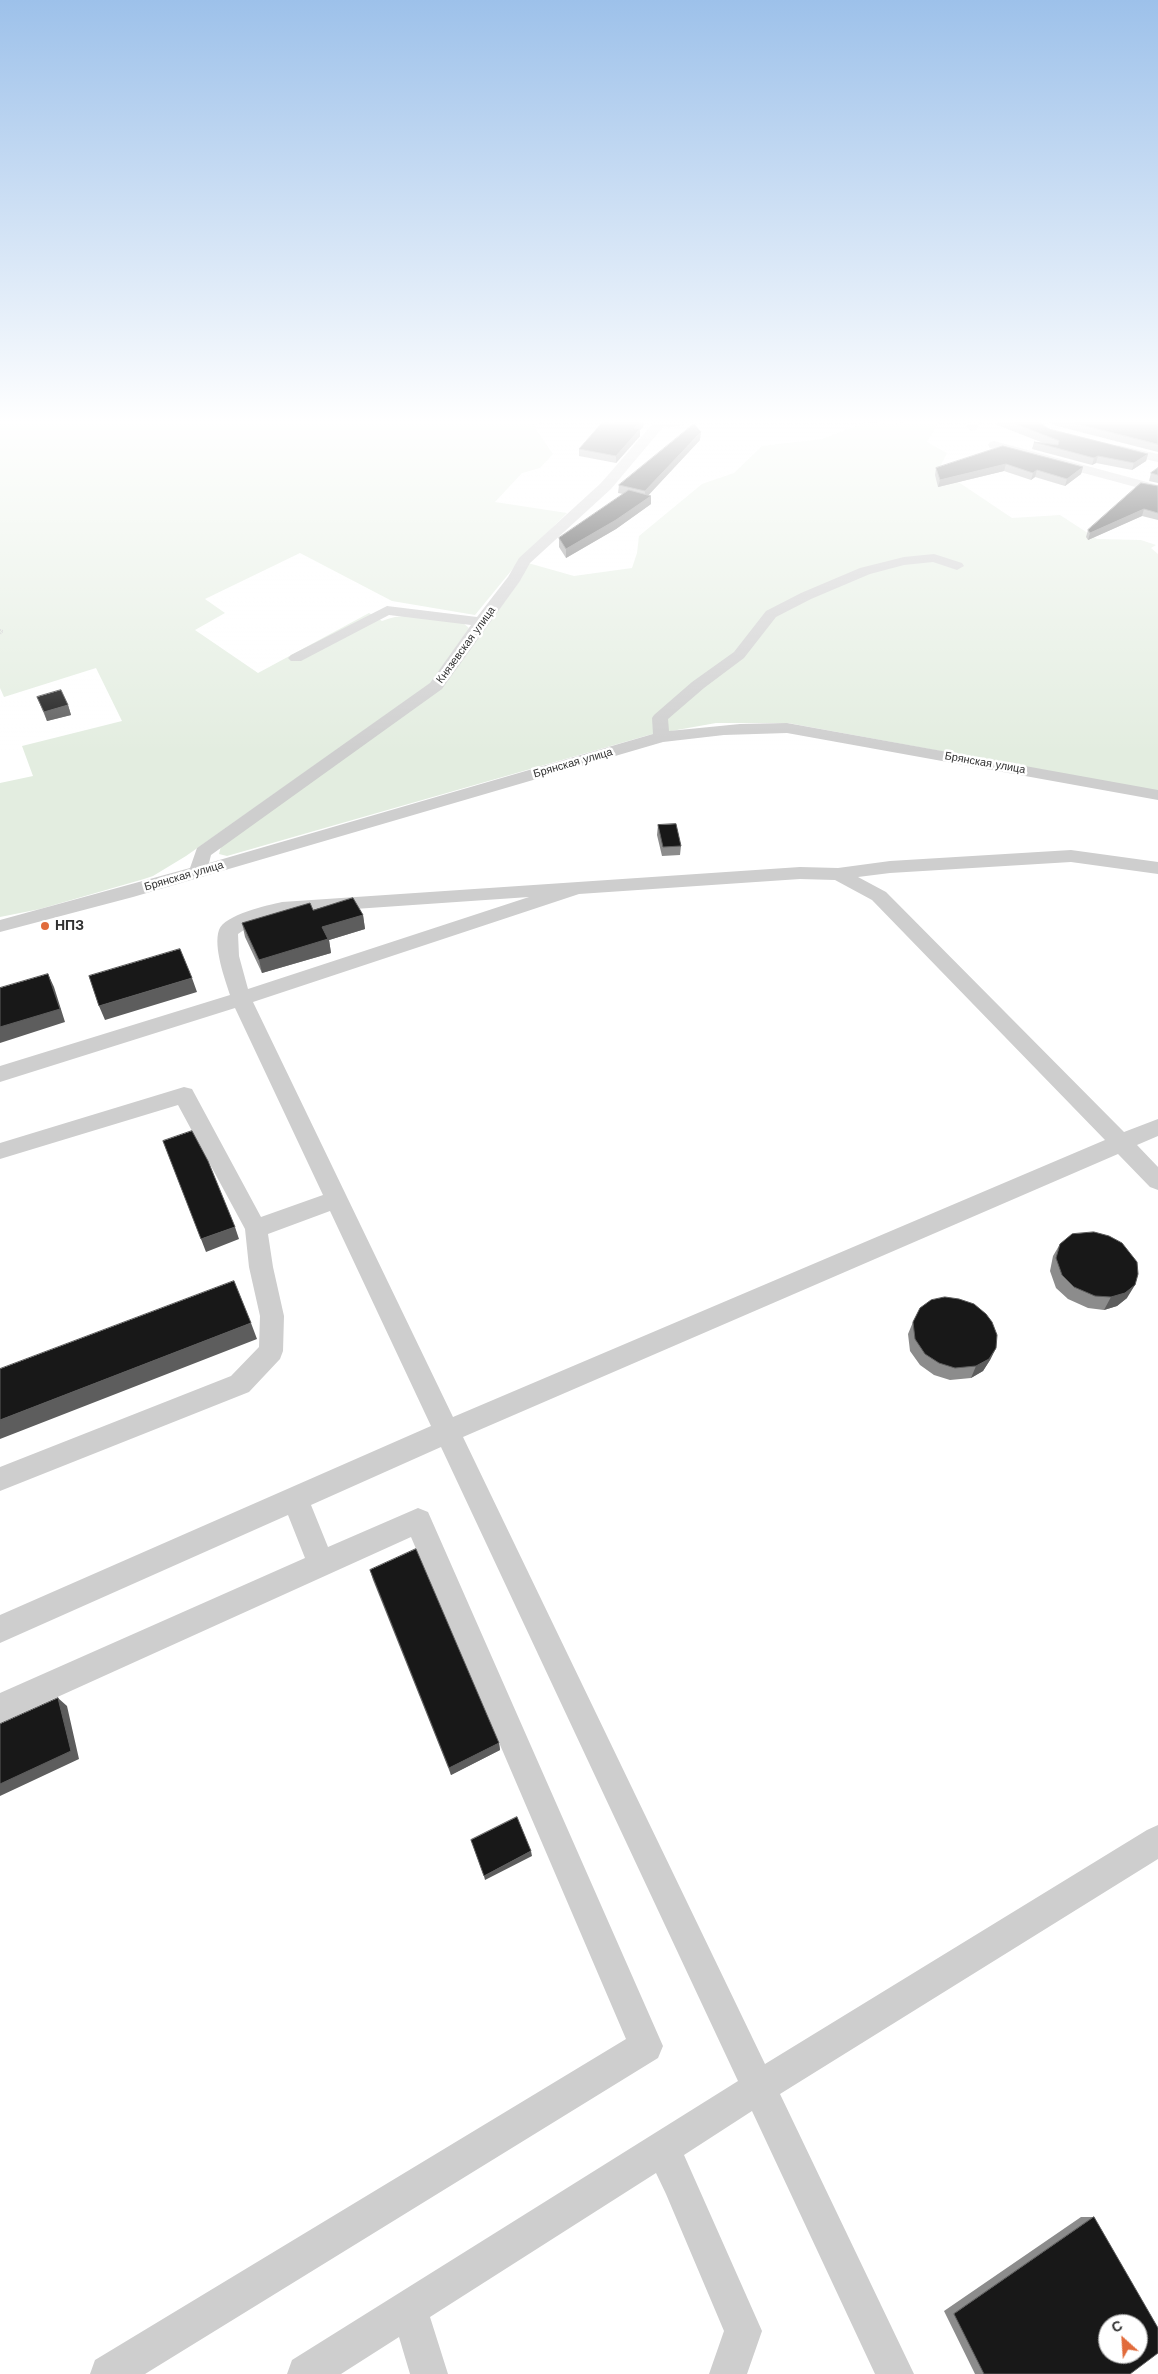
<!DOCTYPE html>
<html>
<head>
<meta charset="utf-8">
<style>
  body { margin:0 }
  #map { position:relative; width:1158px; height:2374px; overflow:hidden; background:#fff; font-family:"Work Sans",sans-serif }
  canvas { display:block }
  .north { position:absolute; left:1098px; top:2314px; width:50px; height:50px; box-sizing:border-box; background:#fff; border:1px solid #adadad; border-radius:50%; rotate:334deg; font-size:14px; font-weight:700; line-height:20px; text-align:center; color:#313131 }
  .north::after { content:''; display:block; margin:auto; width:18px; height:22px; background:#e16b3b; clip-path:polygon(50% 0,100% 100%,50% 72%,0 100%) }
</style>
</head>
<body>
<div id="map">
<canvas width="1158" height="2374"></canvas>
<div class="north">С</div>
</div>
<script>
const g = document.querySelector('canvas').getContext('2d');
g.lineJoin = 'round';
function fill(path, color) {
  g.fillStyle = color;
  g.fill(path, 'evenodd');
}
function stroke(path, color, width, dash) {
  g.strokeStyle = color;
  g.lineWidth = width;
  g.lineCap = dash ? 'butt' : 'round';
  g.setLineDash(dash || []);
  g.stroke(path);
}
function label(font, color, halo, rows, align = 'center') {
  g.font = font + ' "Work Sans",sans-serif';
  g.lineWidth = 5;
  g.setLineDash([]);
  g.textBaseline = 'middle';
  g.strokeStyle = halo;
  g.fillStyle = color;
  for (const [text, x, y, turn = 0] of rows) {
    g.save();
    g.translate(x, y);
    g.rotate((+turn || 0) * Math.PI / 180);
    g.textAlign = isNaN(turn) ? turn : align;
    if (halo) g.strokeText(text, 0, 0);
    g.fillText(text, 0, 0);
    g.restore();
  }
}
fill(new Path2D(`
  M0 420H547L533 425 553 454 540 468 522 473 495 502 567 513 520 560 475 615 392 601 300 553 205 599 225 613 195 630 258 673 369 613 382 621C407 610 437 620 463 623L469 628 430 684 186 856 153 876 144 879 40 909 0 917V783L33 776 22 746 122 721 96 668 4 697 0 688Z
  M914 420H935L939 422 927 442 947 453 939 469 1012 518 1060 515 1097 539 1141 540 1156 545 1151 548 1158 554V791L788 723H716L649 735 227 856 219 854 221 846 443 687 521 579 528 563 574 576 632 568 637 553 639 536 702 484 734 473 762 446 822 439 866 422 893 424Z`), '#e3ede0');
stroke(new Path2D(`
  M0 630 3 631 0 634`), '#cecece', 2, [1, 1]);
fill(new Path2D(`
  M656 420H694L692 423 670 428 664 426 611 489 530 563 520 581 442 689 211 855 209 863 653 734 652 718 654 715 692 682 734 652 766 611 801 593 860 568 904 557 934 554 962 563 964 566 957 570 933 562 904 565 870 574 811 599 776 617 744 658 704 688 668 719 669 731 740 724 787 723 1158 790V800L787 733 724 735 663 742 133 897 0 932V920L190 868 197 848 430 683 471 625 389 615 301 661H291L288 658 291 655 387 606 477 617 508 577 519 558 601 483Z
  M970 420H982L976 430 972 431 966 427Z
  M994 441 1158 485V493L990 448 988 445 990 442Z
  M1118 445 1158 454V462L1114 452 1112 449Z
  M1071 850 1158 862V874L1071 862 890 873 858 877 886 892 1124 1132 1158 1119V1136L1137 1145 1158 1167V1190L1150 1187 1118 1154 463 1437 765 2064 1147 1830 1158 1825V1859L780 2094 914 2374H875L752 2111 684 2155 762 2331 747 2374H709L724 2331 666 2194 656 2173 430 2317 448 2374H410L399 2337 341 2374H287L292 2360 738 2081 441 1447 311 1505 328 1547 418 1508 428 1512 663 2046 658 2058 145 2374H90L95 2360 626 2039 411 1537 0 1723V1693L305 1558 288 1515 0 1643V1615L431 1426 330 1211 268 1234 273 1267 284 1316 283 1351 280 1359 249 1392 0 1491V1467L231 1376 259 1347 260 1316 249 1267 245 1229 178 1105 0 1159V1143L184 1087 192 1089 261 1217 323 1195 235 1008 0 1082V1066L230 995C225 979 213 947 219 930 224 915 268 905 282 902L800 867 838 868 890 861ZM800 879 835 880 872 900 1105 1140 453 1417 253 1002 579 894ZM529 897 248 989 239 956 238 934 257 921 282 914Z`), '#cecece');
fill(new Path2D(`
  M617 420H644L643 427 640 430V436L616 463 579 456V449Z
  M998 420H1036L1049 429 1148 454 1146 461 1132 470 1096 463 1092 465 1032 449 1034 442 1046 444 997 425Z
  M1045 420H1082L1087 422 1158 420V452L1057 426Z
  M700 440 648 495 651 496V504L616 529 566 558 559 547V538L623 494 618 493 619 485Z
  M1003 446 1083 467 1081 474 1065 486 1035 477 1031 480 1004 471 938 487 935 475 936 468Z
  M1158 468V483L1149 481 1151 473Z
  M1158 486V520L1142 516 1088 540 1086 537 1088 530Z
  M37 697 68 705 71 715 47 721Z
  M658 825 681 846 680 855 662 856 657 835Z
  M313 910 363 915 365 929 329 940 331 953 262 973 245 937 242 923Z
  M1060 1244 1127 1298 1117 1306 1104 1310 1088 1308 1068 1299 1056 1288 1050 1271 1053 1256Z
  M913 1322 996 1348 990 1360 983 1371 971 1378 950 1380 934 1375 920 1365 910 1351 908 1334Z
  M370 1570 499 1743 500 1750 451 1775 373 1580Z
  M1081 2217H1094L1130 2374H975L944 2311Z`), '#8c8c8c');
fill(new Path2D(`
  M638 420H644L643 427 640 430V436L616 463V456Z
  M701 432 700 440 645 499V491Z
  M1148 454 1146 461 1132 470 1134 463Z
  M1098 456 1096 463 1092 465 1094 458Z
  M1006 464 1004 471 938 487 940 480Z
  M1083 467 1081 474 1065 486 1067 479Z
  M1037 470 1035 477 1031 480 1033 473Z
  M651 496V504L616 529 566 558V549Z
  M1144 509 1142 516 1088 540 1090 533Z
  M68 705 71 715 47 721 44 712Z
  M363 915 365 929 329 940 331 953 262 973 259 960 322 927Z
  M48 974 54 987 65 1022 0 1043V1027Z
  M192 978 197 992 105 1020 99 1006Z
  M235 1227 239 1239 206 1252 201 1239Z
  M1135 1285 1127 1298 1117 1306 1104 1310 1111 1297Z
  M251 1323 257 1339 0 1439V1420Z
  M996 1348 990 1360 983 1371 971 1378 976 1366Z
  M58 1698 67 1706 79 1759 0 1796V1784Z
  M499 1743 500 1750 451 1775 449 1768Z
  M531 1851 532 1856 485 1880 484 1876Z`), '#5d5d5d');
const building = new Path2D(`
  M617 420H643L634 428 640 429 616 456 579 449 600 425 605 421 614 423Z
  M1006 420H1036L1049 429 1148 454 1134 463 1098 456 1094 458 1034 442 1058 445 1059 441Z
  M1062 420H1082L1087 422 1091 420H1158V444Z
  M694 424 701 432 645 491 619 485Z
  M1003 446 1083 467 1067 479 1037 470 1033 473 1006 464 940 480 936 468Z
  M1158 468V475L1151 473Z
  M1141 483 1158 486V513L1144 509 1090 533 1088 530Z
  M629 490 651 496 616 520 566 549 559 538Z
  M61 690 68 705 44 712 37 697Z
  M676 824 681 846 663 847 658 825Z
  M353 898 363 915 322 927 328 939 259 960 242 923 310 903 313 910Z
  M180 949 192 978 99 1006 89 976Z
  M48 974 60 1009 0 1027V988Z
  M192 1131 208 1161 235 1227 201 1239 163 1141Z
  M1094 1232 1109 1236 1122 1243 1137 1262 1138 1274 1135 1285 1125 1293 1111 1297 1095 1296 1074 1287 1062 1275 1056 1258 1060 1244 1072 1234Z
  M234 1281 251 1323 0 1420V1369Z
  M945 1297 959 1299 974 1304 986 1314 992 1322 997 1335 996 1348 989 1359 976 1366 955 1368 939 1363 925 1354 915 1339 913 1322 920 1308 931 1300Z
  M416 1549 499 1743 449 1768 370 1570Z
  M58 1698 71 1751 0 1784V1724Z
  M517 1817 531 1851 484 1876 471 1840Z
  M1094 2217 1158 2328V2353L1130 2374H984L954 2314ZM1108 2324H1138V2354H1108Z`);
fill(building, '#181818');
stroke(building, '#5d5d5d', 1);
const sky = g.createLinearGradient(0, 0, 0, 753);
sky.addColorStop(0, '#9dc1ea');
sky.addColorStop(0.56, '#fff');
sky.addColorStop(1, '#ffffff00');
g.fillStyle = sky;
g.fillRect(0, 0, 1158, 753);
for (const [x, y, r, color] of [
  [45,926,5,"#e16b3b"]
]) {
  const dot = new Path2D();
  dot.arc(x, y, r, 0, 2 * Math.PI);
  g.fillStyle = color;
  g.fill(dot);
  stroke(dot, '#fff', 2);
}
label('11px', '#313131', '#fff', [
  ["Князевская улица",466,645,-54],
  ["Брянская улица",573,763,-16],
  ["Брянская улица",985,763,10],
  ["Брянская улица",184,876,-16]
]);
label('bold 14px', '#313131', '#fff', [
  ["НПЗ",55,926]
], 'left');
</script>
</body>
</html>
